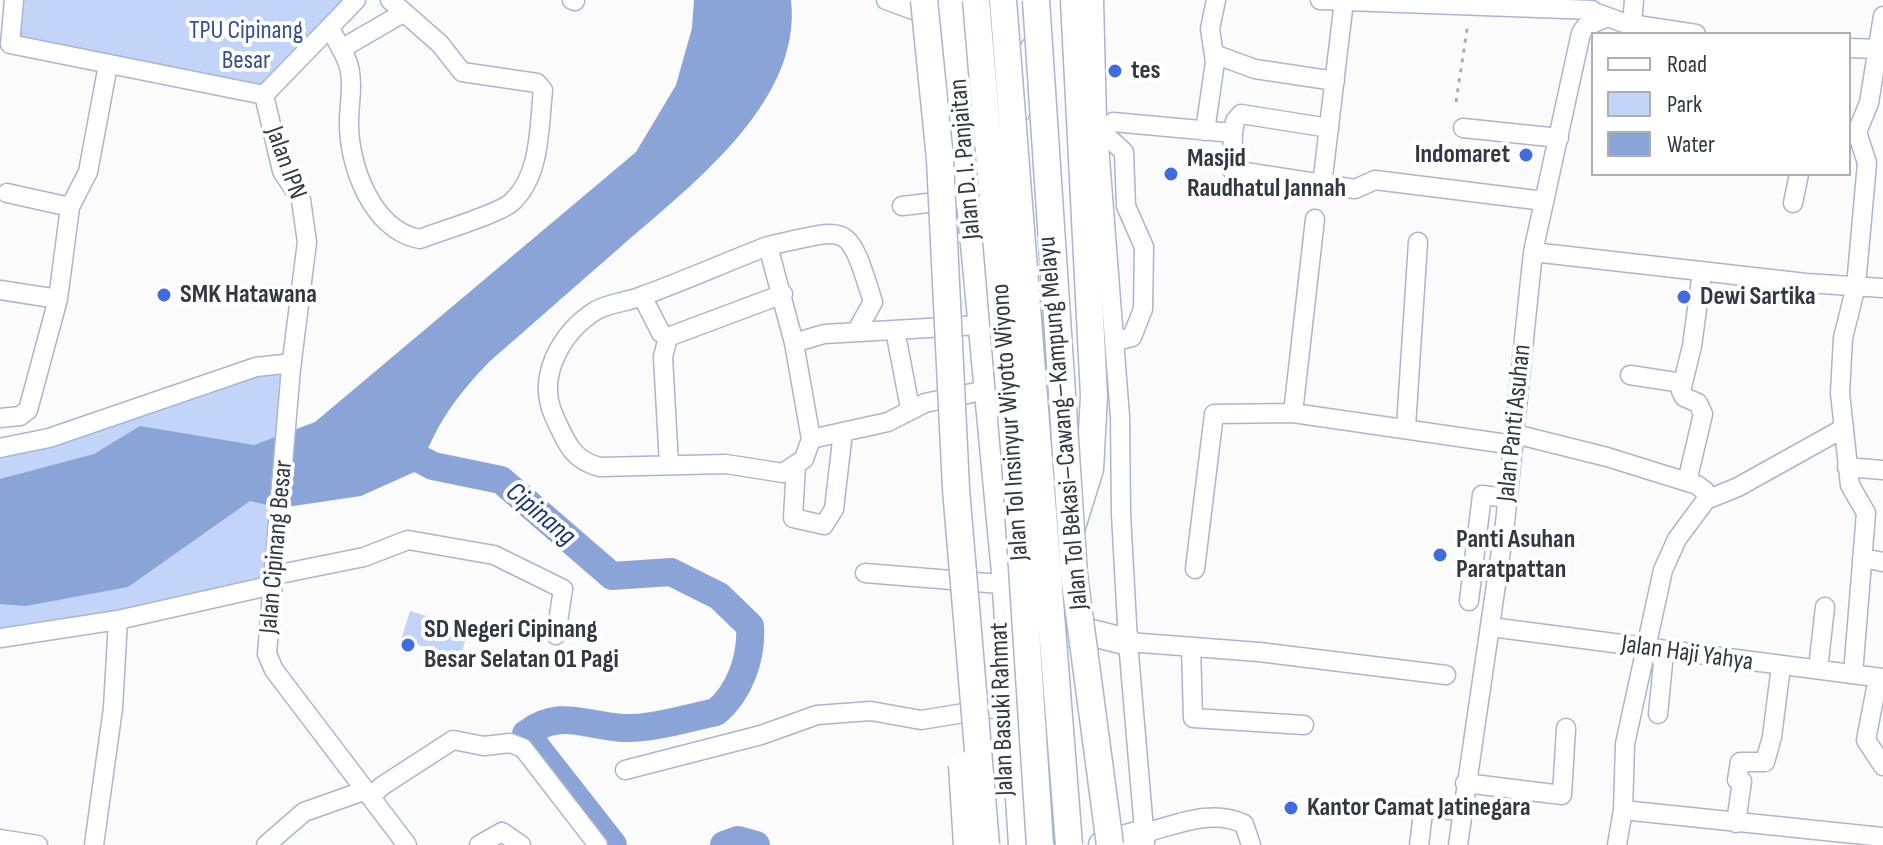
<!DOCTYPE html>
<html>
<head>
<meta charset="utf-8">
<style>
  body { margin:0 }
  #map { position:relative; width:1883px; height:845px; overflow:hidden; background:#fbfbfb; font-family:"Sofia Sans Condensed",sans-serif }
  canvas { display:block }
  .legend { position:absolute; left:1591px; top:32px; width:260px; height:144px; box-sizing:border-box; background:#fff; border:2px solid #adafb4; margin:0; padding:10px 14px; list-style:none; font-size:24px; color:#333843 }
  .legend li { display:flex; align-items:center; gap:16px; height:40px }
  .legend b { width:40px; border:2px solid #adafb4 }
</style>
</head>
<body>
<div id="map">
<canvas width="1883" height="845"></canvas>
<ul class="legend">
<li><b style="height:10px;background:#fff"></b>Road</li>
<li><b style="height:22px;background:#c2d4f8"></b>Park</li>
<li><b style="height:22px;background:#8ba4d8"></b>Water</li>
</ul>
</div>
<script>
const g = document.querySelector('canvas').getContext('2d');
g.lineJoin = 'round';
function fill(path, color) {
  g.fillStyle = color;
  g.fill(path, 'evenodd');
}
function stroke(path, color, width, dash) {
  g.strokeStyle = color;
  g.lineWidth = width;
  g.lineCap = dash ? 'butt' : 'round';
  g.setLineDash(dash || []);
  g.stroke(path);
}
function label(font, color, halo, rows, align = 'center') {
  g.font = font + ' "Sofia Sans Condensed",sans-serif';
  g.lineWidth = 8;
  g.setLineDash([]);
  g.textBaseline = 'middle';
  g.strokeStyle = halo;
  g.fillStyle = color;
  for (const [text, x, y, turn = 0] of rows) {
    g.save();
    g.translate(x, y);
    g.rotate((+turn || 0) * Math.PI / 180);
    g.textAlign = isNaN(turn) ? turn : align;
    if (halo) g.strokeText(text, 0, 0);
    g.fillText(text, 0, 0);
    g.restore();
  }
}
fill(new Path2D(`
  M14 0H356L264 95 10 44Z
  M292 363 273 585 0 638V448Z
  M410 611 469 629 460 657 401 640Z`), '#c2d4f8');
fill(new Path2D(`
  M694 0H791C803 104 686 189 617 250 574 287 532 325 489 362 453 400 438 422 419 470L361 496 280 508 250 501 128 587 26 606 0 604V479L94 454 140 426 254 445 315 422 636 152 676 85 692 28Z`), '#8ba4d8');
stroke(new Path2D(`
  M389 443 433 466 501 480 612 576 671 572 719 596 750 626C752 657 740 692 716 712 687 718 653 729 623 728 586 726 559 708 526 734L613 845
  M724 845 738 840 756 845`), '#8ba4d8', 28);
const minor = new Path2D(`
  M14 0 10 44 264 95
  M356 0 264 95 282 171 301 200 307 242 291 368 267 654 274 670 407 845
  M572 0 575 1
  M886 0 932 17
  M1094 0 1097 119 1120 417 1121 514 1128 642 1145 842
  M1320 0 1592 10
  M1597 13 1624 23 1696 34
  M1632 25 1634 0
  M330 28C337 43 348 56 350 72 353 89 349 105 349 121 348 164 372 231 420 239 440 231 499 214 512 202 541 175 539 127 543 90L537 83 462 72 440 44 390 0
  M1849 48 1883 49
  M341 49 403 13
  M1214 54 1255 69 1335 81
  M1020 113 1030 47
  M1113 122 1233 133 1232 170 1355 189 1375 180 1544 201
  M1098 128 1124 152 1126 206 1144 247 1143 309 1132 337 1116 341
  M1463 128 1559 138
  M1205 131 1215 62 1210 29 1216 0
  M1233 133 1235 121 1241 114 1329 128
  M1322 185 1344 1
  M7 193 70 207
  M1793 203 1799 174
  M902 206 971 198
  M768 246C850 228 847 219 873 302L856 332
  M1533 252 1806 283 1883 288
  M0 290 58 299
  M642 296 661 333 668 337 783 294
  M895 330 910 408
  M668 337 663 357 669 465
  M794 343 811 439 804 459 783 473 726 464 600 467C571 460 566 441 554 416 536 377 561 333 595 311 608 303 628 302 642 296 684 281 726 262 768 246L794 343 824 334 980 325
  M1630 375 1682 383
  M1293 413 1315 219
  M0 418 20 416 28 410 58 299 70 207 88 172 108 65
  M1406 427 1418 242
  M1515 434 1607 457 1697 485 1705 491 1706 500 1677 539 1663 570 1625 744 1623 810 1617 845
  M811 439 888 422 925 403 986 390
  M0 448 49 438 256 367 292 363
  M796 465 793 518 824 525 834 509 843 432
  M1847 467 1883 470
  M1687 482 1703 414 1698 403 1684 397 1681 391 1692 346 1702 272
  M1706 500 1738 487 1844 428
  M1862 558 1883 562
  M1195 569 1214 414 1293 413 1514 445
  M865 573 1000 584
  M275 575 364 557 408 540 494 555 563 589 556 635
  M1469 601 1482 495 1508 498
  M1491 627 1883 678
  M0 638 118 620 273 585
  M1128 642 1259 652 1446 675
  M1191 647 1193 718 1304 725
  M1657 650 1663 663 1658 714
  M1818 669 1825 607
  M1853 674 1866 513 1850 485 1840 393 1843 338 1856 286 1867 163 1857 132 1869 103 1883 16
  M1878 678 1866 740 1883 766
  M625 770 761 735 817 715 871 711 921 720 1001 707
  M1465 783 1562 795 1566 728
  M372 796 382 786 453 740 484 746 510 743 523 748 598 845
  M1623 810 1883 837
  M1736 823 1742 781 1737 780 1740 762H1765L1772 737 1781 666
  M1144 833C1176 825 1212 808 1244 824L1251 845
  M0 839 38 845
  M94 845 113 708 118 620
  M266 845 304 812 366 790
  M479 845 502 832 521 845
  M1419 845 1423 813 1428 808 1462 811
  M1458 845 1505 523 1533 252 1581 33 1585 27 1605 18`);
const highway = new Path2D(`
  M951 0 1005 573 1022 845
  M1053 474 1065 634
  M1072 527 1090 469 1094 396 1074 0
  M1064 626 1128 642
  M1102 845 1144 833`);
stroke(minor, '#a9b6d1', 21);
stroke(highway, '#a9b6d1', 29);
stroke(new Path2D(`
  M1456 102 1468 23`), '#abadb2', 3, [4, 6]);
stroke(minor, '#fff', 18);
stroke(highway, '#fff', 26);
const highwayBridge = new Path2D(`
  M924 0 940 159 956 489 986 845
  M976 0 1015 460 1040 845
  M1003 0 1069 845
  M1036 0 1074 575 1110 845
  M962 765 967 845`);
stroke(highwayBridge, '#a9b6d1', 29, []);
stroke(highwayBridge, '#fff', 26);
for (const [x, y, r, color] of [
  [1115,71,8,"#416cde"],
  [1526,155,8,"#416cde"],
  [1171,174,8,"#416cde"],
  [164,295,8,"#416cde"],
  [1684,297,8,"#416cde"],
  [1440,555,8,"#416cde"],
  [408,645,8,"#416cde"],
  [1291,808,8,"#416cde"]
]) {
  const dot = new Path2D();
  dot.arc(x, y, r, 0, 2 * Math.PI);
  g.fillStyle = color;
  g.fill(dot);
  stroke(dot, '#fff', 3);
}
label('26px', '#355091', '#fff', [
  ["TPU Cipinang",246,31],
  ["Besar",246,61]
]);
label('bold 26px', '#333843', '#fff', [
  ["tes",1131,71],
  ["Indomaret",1510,155,"right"],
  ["Masjid",1187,159],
  ["Raudhatul Jannah",1187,189],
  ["SMK Hatawana",180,295],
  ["Dewi Sartika",1700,297],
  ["Panti Asuhan",1456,540],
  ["Paratpattan",1456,570],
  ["SD Negeri Cipinang",424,630],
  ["Besar Selatan 01 Pagi",424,660],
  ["Kantor Camat Jatinegara",1307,808]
], 'left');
label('26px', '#333843', '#fff', [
  ["Jalan D. I. Panjaitan",966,159,-95],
  ["Jalan IPN",285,163,70],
  ["Jalan Tol Insinyur Wiyoto Wiyono",1011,422,-94],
  ["Jalan Tol Bekasi–Cawang–Kampung Melayu",1064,423,-95],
  ["Jalan Panti Asuhan",1515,423,-84],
  ["Jalan Cipinang Besar",277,547,-85],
  ["Jalan Haji Yahya",1687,654,8],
  ["Jalan Basuki Rahmat",1003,709,-92]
]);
label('italic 28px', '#1c3473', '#fff', [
  ["Cipinang",540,515,40]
]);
</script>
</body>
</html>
